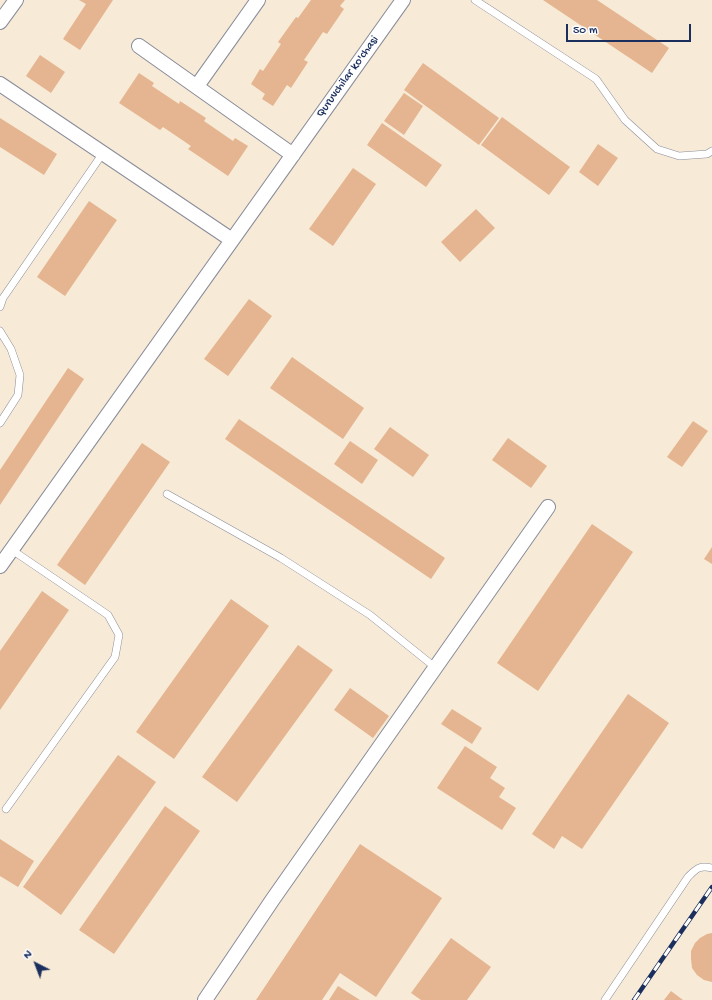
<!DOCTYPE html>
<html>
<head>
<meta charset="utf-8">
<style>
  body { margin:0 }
  #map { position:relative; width:712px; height:1000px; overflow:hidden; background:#f7ead6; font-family:"Gochi Hand",sans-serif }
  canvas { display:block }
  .north { position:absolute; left:16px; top:944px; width:40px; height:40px; -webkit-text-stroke:3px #fff; paint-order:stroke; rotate:318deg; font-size:11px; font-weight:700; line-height:16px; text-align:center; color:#1b2f5e }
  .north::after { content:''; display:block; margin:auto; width:14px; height:18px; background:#1b2f5e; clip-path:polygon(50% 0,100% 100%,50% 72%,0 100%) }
  .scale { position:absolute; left:566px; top:24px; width:125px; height:18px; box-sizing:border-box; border:2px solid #1b2f5e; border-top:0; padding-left:5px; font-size:12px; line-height:14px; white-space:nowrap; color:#1b2f5e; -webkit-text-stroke:3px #fff; paint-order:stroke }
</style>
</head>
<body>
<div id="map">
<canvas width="712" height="1000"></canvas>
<div class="north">N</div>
<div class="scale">50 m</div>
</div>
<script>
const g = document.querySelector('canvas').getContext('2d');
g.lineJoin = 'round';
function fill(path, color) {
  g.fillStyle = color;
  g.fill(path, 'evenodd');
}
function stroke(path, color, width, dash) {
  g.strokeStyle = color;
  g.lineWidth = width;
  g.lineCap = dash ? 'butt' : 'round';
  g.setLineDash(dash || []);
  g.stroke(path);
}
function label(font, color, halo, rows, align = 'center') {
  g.font = font + ' "Gochi Hand",sans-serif';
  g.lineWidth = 3;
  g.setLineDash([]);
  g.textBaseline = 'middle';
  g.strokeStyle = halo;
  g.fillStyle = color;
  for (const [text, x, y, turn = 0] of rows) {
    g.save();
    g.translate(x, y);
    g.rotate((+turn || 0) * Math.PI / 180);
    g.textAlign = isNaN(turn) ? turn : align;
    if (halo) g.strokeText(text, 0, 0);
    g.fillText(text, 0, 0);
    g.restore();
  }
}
fill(new Path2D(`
  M79 0H113L80 50 63 39 86 4Z
  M311 0H345L340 6 344 9 327 34 323 32 304 60 308 62 291 88 287 85 273 106 262 99 265 94 251 84 260 69 263 71 281 44 278 42 296 17 298 18Z
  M543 0H597L669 48 652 73Z
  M40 55 65 72 51 93 26 76Z
  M423 63 499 118 479 145 404 90Z
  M139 73 154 83 152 86 179 104 180 101 206 118 204 121 233 141 235 138 248 146 228 176 188 149 191 146 163 127 160 130 119 103Z
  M404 93 423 106 404 135 384 121Z
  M502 117 570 167 549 195 481 145Z
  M0 118 57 154 44 175 0 147Z
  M382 123 442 165 426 187 367 145Z
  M598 144 618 158 598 186 579 172Z
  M353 168 376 184 333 246 309 229Z
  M89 201 117 220 65 296 37 277Z
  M476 209 495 228 460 262 441 242Z
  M249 299 272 316 228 376 204 359Z
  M292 357 364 408 343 439 270 388Z
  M68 368 84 379 0 505V470Z
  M239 419 445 558 431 579 225 439Z
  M693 421 708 431 682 467 667 457Z
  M390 427 429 455 413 477 374 449Z
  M508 438 547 466 531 488 492 460Z
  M350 441 378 460 362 484 334 464Z
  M142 443 170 462 85 585 57 565Z
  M592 524 633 552 538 691 497 663Z
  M712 547V564L704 559Z
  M42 591 69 610 0 710V651Z
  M231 599 269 626 174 759 136 732Z
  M298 645 333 670 237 802 202 777Z
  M350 688 389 716 373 738 334 710Z
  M628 694 669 723 582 849 562 836 554 849 532 834Z
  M452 709 482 728 472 744 441 724Z
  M465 746 497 767 490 778 505 788 499 797 516 808 502 830 437 788Z
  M118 755 156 782 61 915 23 887Z
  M165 806 200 831 114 954 79 930Z
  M0 839 34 861 18 887 0 876Z
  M360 844 442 898 376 997 340 973 322 1000H256Z
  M712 933V982L704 980 697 975 692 968 691 959V951L695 943 700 938 707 934Z
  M451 938 491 967 467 1000H421L411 993Z
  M338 986 360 1000H329Z
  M671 991 683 1000H664Z`), '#e4b590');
const lane = new Path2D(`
  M475 0 596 79 625 120 657 149 679 156 707 154 712 151
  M0 307 3 298 103 153
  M0 331 11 349 20 375 18 395 0 423
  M167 494 281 558 370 615 436 668
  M6 809 115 657 119 635 108 615 12 550
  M605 1000 688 877C696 869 699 865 712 868`);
const street = new Path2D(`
  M0 22 16 0
  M139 46 293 155
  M0 84 232 240
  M197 86 258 0
  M0 566 403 0
  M205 1000 273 899 548 507`);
stroke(lane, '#898c9a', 8);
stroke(street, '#898c9a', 16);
stroke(lane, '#fff', 7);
stroke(street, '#fff', 14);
const rail = new Path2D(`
  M634 1000 712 887`);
stroke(rail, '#1b2f5e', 4.5);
stroke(rail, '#fff', 3, [9]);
label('12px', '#1b2f5e', '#fff', [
  ["Quruvchilar ko'chasi",348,77,-54]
]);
</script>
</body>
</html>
